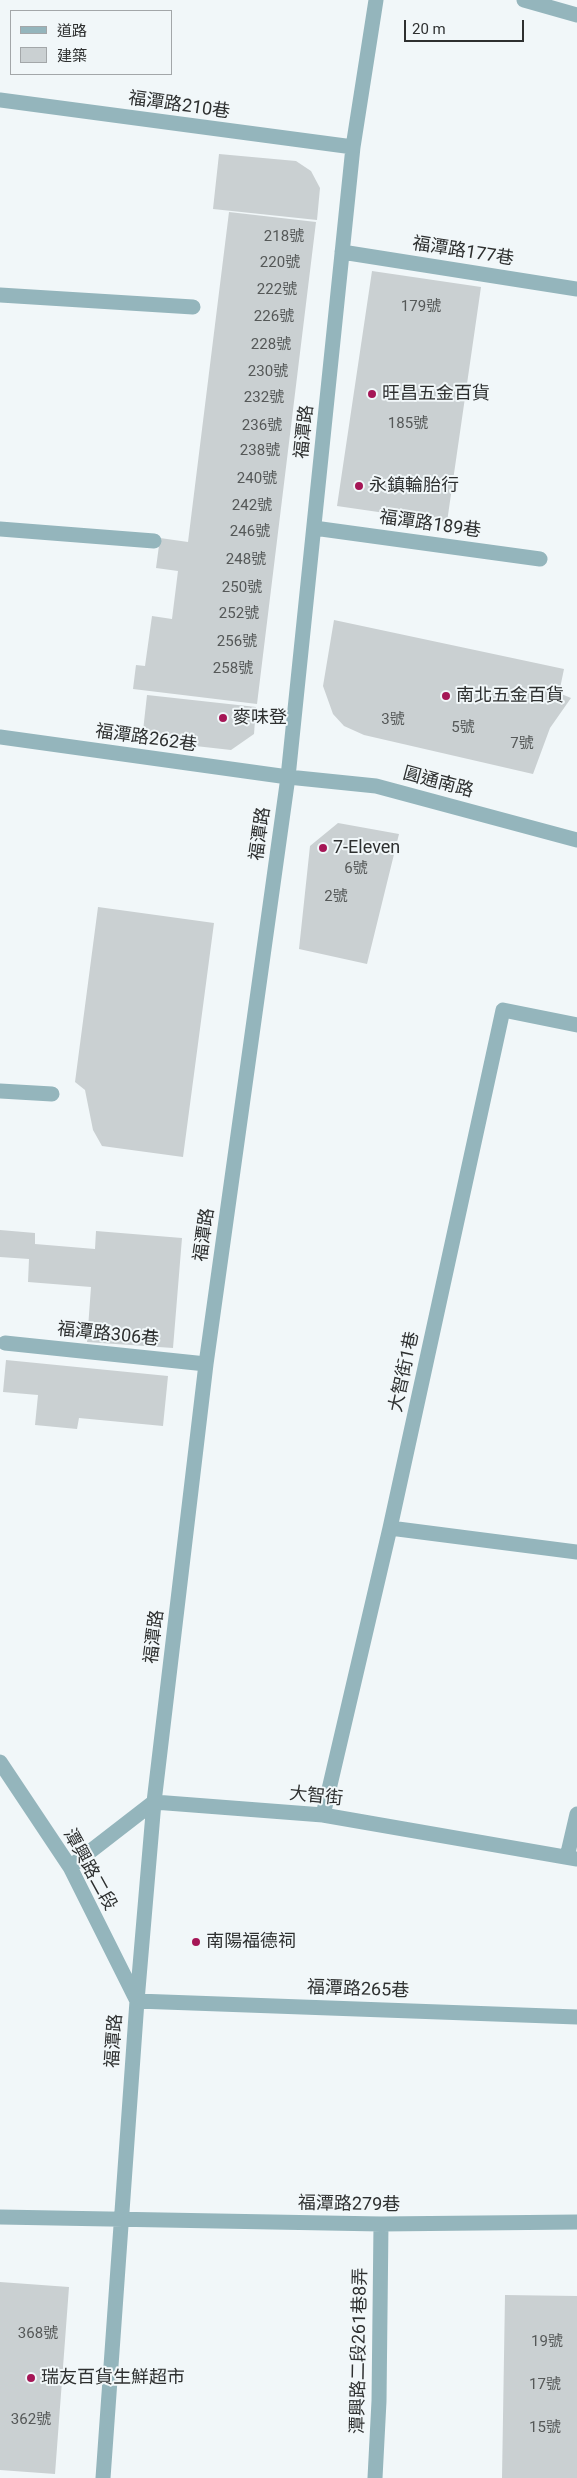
<!DOCTYPE html>
<html>
<head>
<meta charset="utf-8">
<style>
  body { margin:0 }
  #map { position:relative; width:577px; height:2478px; overflow:hidden; background:#f1f7f9; font-family:Roboto,"Noto Sans TC",sans-serif }
  canvas { display:block }
  .legend { position:absolute; left:10px; top:10px; width:162px; height:65px; box-sizing:border-box; background:#f1f7f9; border:1px solid #a3a7a9; margin:0; padding:6px 9px; list-style:none; font-size:15px; color:#2e3030 }
  .legend li { display:flex; align-items:center; gap:10px; height:25px }
  .legend b { width:25px; border:1px solid #a3a7a9 }
  .scale { position:absolute; left:404px; top:20px; width:120px; height:22px; box-sizing:border-box; border:2px solid #2e3030; border-top:0; padding-left:6px; font-size:15px; line-height:18px; white-space:nowrap; color:#2e3030; -webkit-text-stroke:4px #f1f7f9; paint-order:stroke }
</style>
</head>
<body>
<div id="map">
<canvas width="577" height="2478"></canvas>
<ul class="legend">
<li><b style="height:6px;background:#94b5bc"></b>道路</li>
<li><b style="height:14px;background:#cad0d2"></b>建築</li>
</ul>
<div class="scale">20 m</div>
</div>
<script>
const g = document.querySelector('canvas').getContext('2d');
g.lineJoin = 'round';
function fill(path, color) {
  g.fillStyle = color;
  g.fill(path, 'evenodd');
}
function stroke(path, color, width, dash) {
  g.strokeStyle = color;
  g.lineWidth = width;
  g.lineCap = dash ? 'butt' : 'round';
  g.setLineDash(dash || []);
  g.stroke(path);
}
function label(font, color, halo, rows, align = 'center') {
  g.font = font + ' Roboto,"Noto Sans TC",sans-serif';
  g.lineWidth = 4;
  g.setLineDash([]);
  g.textBaseline = 'middle';
  g.strokeStyle = halo;
  g.fillStyle = color;
  for (const [text, x, y, turn = 0] of rows) {
    g.save();
    g.translate(x, y);
    g.rotate((+turn || 0) * Math.PI / 180);
    g.textAlign = isNaN(turn) ? turn : align;
    if (halo) g.strokeText(text, 0, 0);
    g.fillText(text, 0, 0);
    g.restore();
  }
}
fill(new Path2D(`
  M219 154 296 161 311 171 320 188 317 220 213 209Z
  M229 212 316 222 257 704 133 689 136 665 145 666 152 616 172 619 178 571 156 568 160 538 188 542Z
  M372 271 481 287 447 522 337 506Z
  M334 620 564 669 559 693 571 698 550 728 533 774 364 735 344 726 333 714 323 686Z
  M147 695 256 707 254 734 231 750 142 740Z
  M338 823 399 834 367 964 299 949 310 846Z
  M98 907 214 923 183 1157 102 1146 93 1130 85 1090 75 1082Z
  M0 1230 35 1233V1244L95 1249 96 1231 182 1238 173 1348 87 1342 91 1287 28 1282 29 1259 0 1257Z
  M6 1360 168 1376 163 1426 79 1418 77 1429 35 1425 38 1395 3 1392Z
  M0 2282 69 2287 55 2474 0 2470Z
  M505 2295 577 2296V2478H502Z`), '#cad0d2');
stroke(new Path2D(`
  M524 0 577 15
  M0 100 353 147
  M342 252 577 289
  M0 295 193 307
  M314 528 540 559
  M0 529 154 541
  M0 737 288 777 376 786 577 840
  M0 1091 52 1094
  M5 1343 206 1364
  M390 1528 577 1552
  M0 1762 70 1867 136 1999
  M323 1815 390 1528 503 1010 577 1025
  M567 1857 577 1814
  M70 1867 154 1802 323 1815 577 1859
  M137 2001 577 2017
  M0 2217 381 2224 577 2222
  M103 2478 137 2001 154 1802 206 1364 288 777 353 147 376 0
  M375 2478 379 2401 381 2224`), '#94b5bc', 15);
for (const [x, y, r, color] of [
  [372,394,5,"#a51656"],
  [359,486,5,"#a51656"],
  [446,696,5,"#a51656"],
  [223,718,5,"#a51656"],
  [323,848,5,"#a51656"],
  [196,1942,5,"#a51656"],
  [31,2378,5,"#a51656"]
]) {
  const dot = new Path2D();
  dot.arc(x, y, r, 0, 2 * Math.PI);
  g.fillStyle = color;
  g.fill(dot);
  stroke(dot, '#f1f7f9', 2);
}
label('15px', '#555858', null, [
  ["218號",284,237],
  ["220號",280,263],
  ["222號",277,290],
  ["179號",421,307],
  ["226號",274,317],
  ["228號",271,345],
  ["230號",268,372],
  ["232號",264,398],
  ["185號",408,424],
  ["236號",262,426],
  ["238號",260,451],
  ["240號",257,479],
  ["242號",252,506],
  ["246號",250,532],
  ["248號",246,560],
  ["250號",242,588],
  ["252號",239,614],
  ["256號",237,642],
  ["258號",233,669],
  ["3號",393,720],
  ["5號",463,728],
  ["7號",522,744],
  ["6號",356,869],
  ["2號",336,897],
  ["368號",38,2334],
  ["19號",547,2342],
  ["17號",545,2385],
  ["362號",31,2420],
  ["15號",545,2428]
]);
label('18px', '#2e3030', '#f1f7f9', [
  ["福潭路210巷",179,106,8],
  ["福潭路177巷",463,252,9],
  ["福潭路",305,432,-84],
  ["福潭路189巷",430,525,8],
  ["福潭路262巷",146,739,8],
  ["圓通南路",438,783,15],
  ["福潭路",261,834,-82],
  ["福潭路",205,1235,-82],
  ["福潭路306巷",108,1335,6],
  ["大智街1巷",405,1372,-78],
  ["福潭路",155,1637,-83],
  ["大智街",316,1797,6],
  ["潭興路二段",89,1870,61],
  ["福潭路265巷",358,1990,2],
  ["福潭路",115,2041,-86],
  ["福潭路279巷",349,2205,1],
  ["潭興路二段261巷8弄",360,2351,-89]
]);
label('18px', '#2e3030', '#f1f7f9', [
  ["旺昌五金百貨",382,394],
  ["永鎮輪胎行",369,486],
  ["南北五金百貨",456,696],
  ["麥味登",233,718],
  ["7-Eleven",333,848],
  ["南陽福德祠",206,1942],
  ["瑞友百貨生鮮超市",41,2378]
], 'left');
</script>
</body>
</html>
